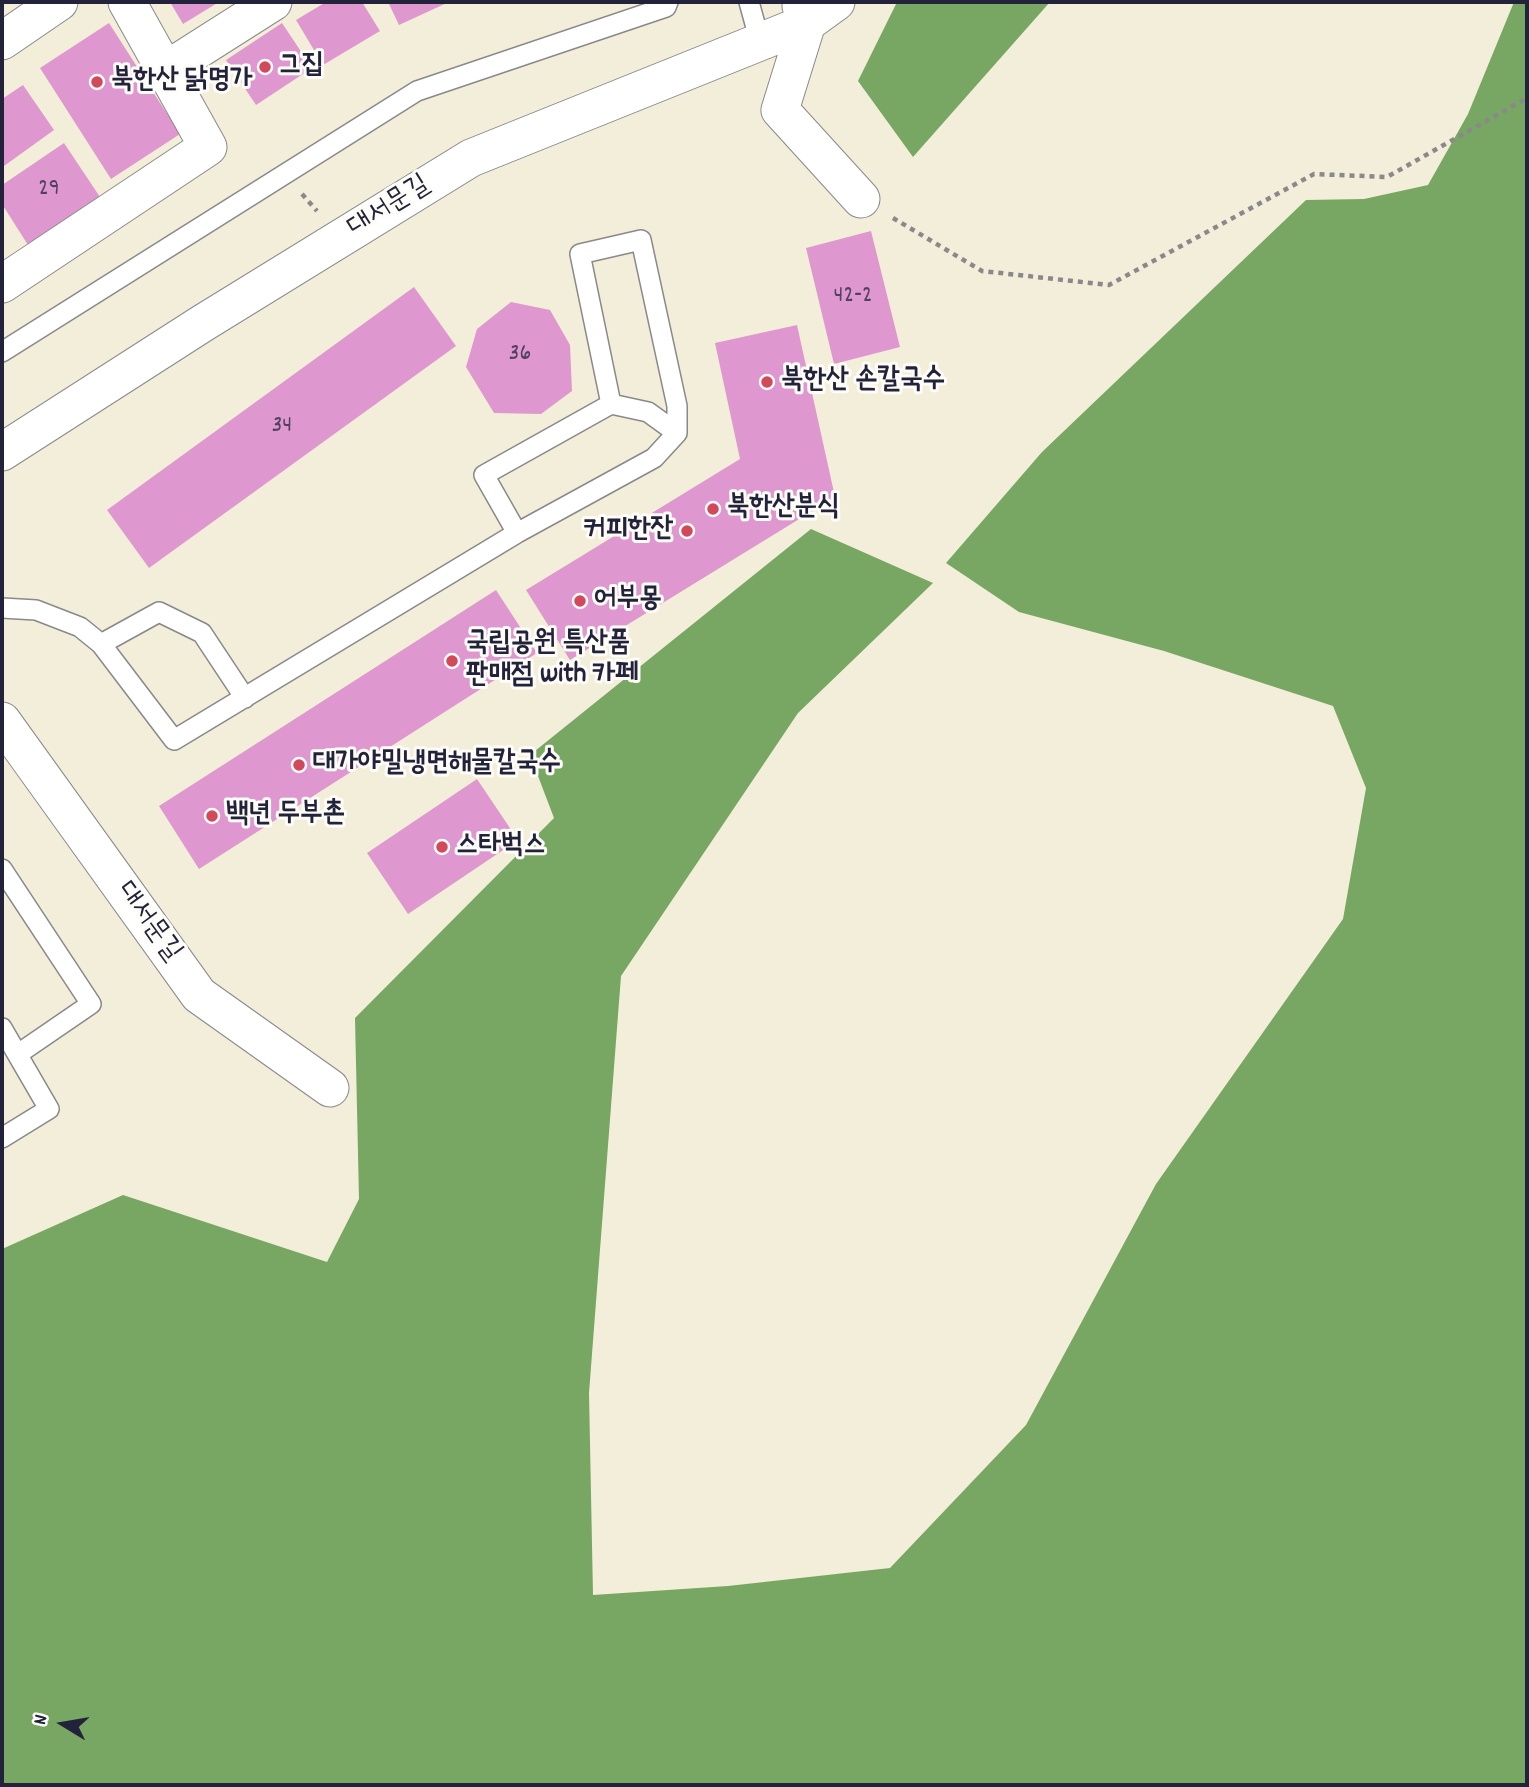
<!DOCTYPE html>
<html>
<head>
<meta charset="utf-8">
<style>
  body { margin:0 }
  #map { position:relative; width:1529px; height:1787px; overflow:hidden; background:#f3eed9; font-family:Dekko,sans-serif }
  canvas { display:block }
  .frame { position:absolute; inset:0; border:4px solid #22223b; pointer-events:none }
  .north { position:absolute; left:28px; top:1689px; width:70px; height:70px; -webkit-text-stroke:5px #fdfcf7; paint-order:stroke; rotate:281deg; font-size:19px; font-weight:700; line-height:28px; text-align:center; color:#22223b }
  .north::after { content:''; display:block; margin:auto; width:24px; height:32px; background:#22223b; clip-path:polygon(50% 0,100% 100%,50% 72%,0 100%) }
</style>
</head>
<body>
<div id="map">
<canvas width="1529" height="1787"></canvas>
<div class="frame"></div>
<div class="north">N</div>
</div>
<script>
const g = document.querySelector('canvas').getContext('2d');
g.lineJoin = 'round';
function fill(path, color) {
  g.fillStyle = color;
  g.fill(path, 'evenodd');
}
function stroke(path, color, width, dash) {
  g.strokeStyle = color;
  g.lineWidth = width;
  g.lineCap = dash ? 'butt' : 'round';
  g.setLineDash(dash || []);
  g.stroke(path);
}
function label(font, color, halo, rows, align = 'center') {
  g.font = font + ' Dekko,"Poor Story",sans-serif';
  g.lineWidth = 6;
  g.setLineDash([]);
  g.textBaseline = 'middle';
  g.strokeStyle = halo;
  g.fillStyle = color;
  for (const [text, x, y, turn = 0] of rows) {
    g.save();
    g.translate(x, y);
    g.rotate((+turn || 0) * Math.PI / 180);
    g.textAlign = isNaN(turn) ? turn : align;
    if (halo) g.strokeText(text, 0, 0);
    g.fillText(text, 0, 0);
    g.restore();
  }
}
fill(new Path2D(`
  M897 2H1050L913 157 858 81Z
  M1514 2H1527V1785H2V1249L123 1195 327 1262 359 1199 355 1018 554 818 530 755 811 529 933 583 798 713 621 976 589 1393 593 1595 728 1586 890 1568 1026 1425 1156 1184 1343 919 1366 788 1333 706 1164 651 1019 612 946 563 1042 452 1306 200 1364 199 1428 185 1468 114Z`), '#77a762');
fill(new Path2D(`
  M170 2H219L183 24Z
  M326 2H362L380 31 323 65 296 20Z
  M388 2H449L399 25Z
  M109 23 180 134 111 179 40 68Z
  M282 23 312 68 256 105 226 60Z
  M23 85 54 130 4 166 2 162V99Z
  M64 143 100 197 28 245 2 204V185Z
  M871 231 900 347 834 364 806 248Z
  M414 287 456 346 149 568 107 510Z
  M511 302 550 310 570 345 572 391 541 414 494 413 466 367 477 329Z
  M797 325 835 497 570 660 526 590 740 459 715 343Z
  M496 590 537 653 199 869 159 806Z
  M477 779 518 840 408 914 367 853Z`), '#de98cf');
const lane = new Path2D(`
  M749 2 760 42
  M2 352 417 91 666 7 668 2
  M517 533 484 475 611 404 648 412 677 433
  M2 608 36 610 80 627 101 644 174 740 517 533 654 458 677 433V406L641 240 580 254 611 404
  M101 644 159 612 202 633 245 698
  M2 869 91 1004 18 1054
  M2 1028 49 1109 2 1138`);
const street = new Path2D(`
  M801 6 807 23 780 110 861 199
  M2 41 59 2
  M166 70 273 2
  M2 284 208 147 127 2
  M2 452 203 323 471 158 807 23 836 2
  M2 721 199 995 330 1088`);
stroke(lane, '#8a888a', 22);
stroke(street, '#8a888a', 39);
stroke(new Path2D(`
  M302 194 317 211
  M893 218 982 271 1109 285 1314 174 1387 177 1527 98`), '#8a888a', 4.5, [5, 5]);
stroke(lane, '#fff', 19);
stroke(street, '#fff', 37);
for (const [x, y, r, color] of [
  [265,67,7,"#d1495b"],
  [97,82,7,"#d1495b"],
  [767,382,7,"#d1495b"],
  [713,509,7,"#d1495b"],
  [687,531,7,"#d1495b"],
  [580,601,7,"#d1495b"],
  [452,661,7,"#d1495b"],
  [299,765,7,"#d1495b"],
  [212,816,7,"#d1495b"],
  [442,847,7,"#d1495b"]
]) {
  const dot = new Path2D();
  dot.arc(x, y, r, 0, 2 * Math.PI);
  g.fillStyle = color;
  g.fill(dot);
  stroke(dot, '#fdfcf7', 2.5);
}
label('24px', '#514060', null, [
  ["29",49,191],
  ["42-2",853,298],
  ["36",520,356],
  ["34",282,428]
]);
label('bold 28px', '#22223b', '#fdfcf7', [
  ["그집",279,67],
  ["북한산 닭명가",111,82],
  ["북한산 손칼국수",781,382],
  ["북한산분식",727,509],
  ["커피한잔",673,531,"right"],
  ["어부몽",594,601],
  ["국립공원 특산품",466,645],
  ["판매점 with 카페",466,677],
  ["대가야밀냉면해물칼국수",313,765],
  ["백년 두부촌",226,816],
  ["스타벅스",456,847]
], 'left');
label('28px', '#22223b', '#fdfcf7', [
  ["대서문길",390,208,-32],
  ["대서문길",147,923,54]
]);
</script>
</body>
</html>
